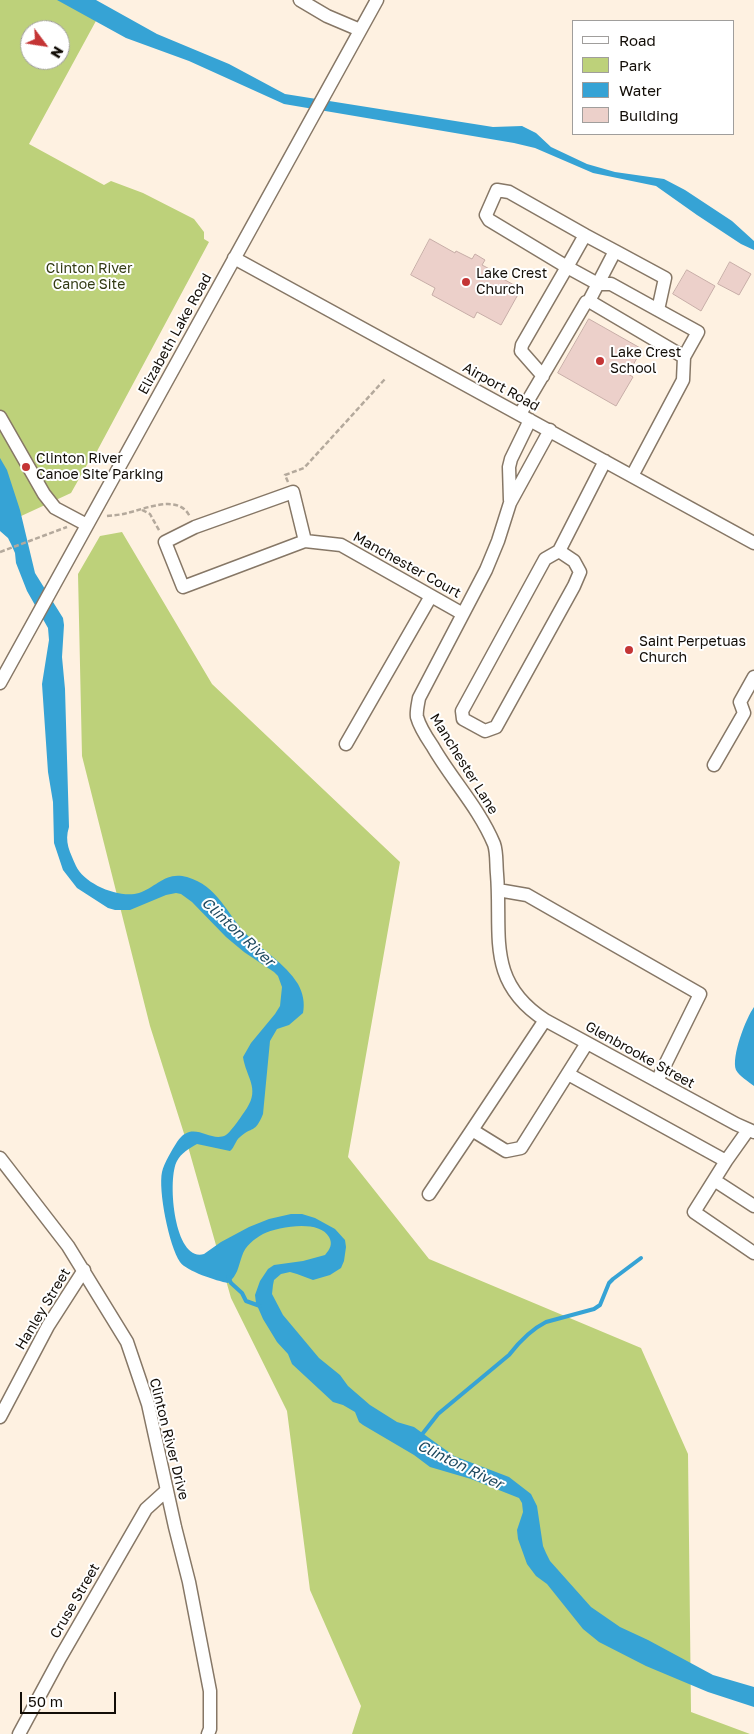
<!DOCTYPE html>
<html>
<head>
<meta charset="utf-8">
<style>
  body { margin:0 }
  #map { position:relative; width:754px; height:1734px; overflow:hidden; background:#fef1e1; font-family:"Golos Text",sans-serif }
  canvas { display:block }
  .legend { position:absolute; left:572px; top:20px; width:162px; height:115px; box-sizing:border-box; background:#fff; border:1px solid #a09e9c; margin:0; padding:6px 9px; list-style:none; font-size:15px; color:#120d07 }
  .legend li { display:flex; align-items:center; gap:10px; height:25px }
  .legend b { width:25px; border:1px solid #a09e9c }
  .north { position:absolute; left:20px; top:20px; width:50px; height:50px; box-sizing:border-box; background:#fff; border:1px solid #a09e9c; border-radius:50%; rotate:121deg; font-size:14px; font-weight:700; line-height:20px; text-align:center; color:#120d07 }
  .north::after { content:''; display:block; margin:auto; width:18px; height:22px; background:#c43535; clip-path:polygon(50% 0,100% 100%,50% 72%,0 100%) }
  .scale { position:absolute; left:20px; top:1692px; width:96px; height:22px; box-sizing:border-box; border:2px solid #120d07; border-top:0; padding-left:6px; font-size:15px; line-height:18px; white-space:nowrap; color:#120d07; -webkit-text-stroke:4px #fff; paint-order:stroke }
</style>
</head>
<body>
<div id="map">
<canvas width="754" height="1734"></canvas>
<ul class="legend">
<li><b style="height:6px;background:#fff"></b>Road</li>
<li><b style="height:14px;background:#bdd17a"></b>Park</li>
<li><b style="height:14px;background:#36a3d5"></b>Water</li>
<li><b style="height:14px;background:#ecd0ca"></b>Building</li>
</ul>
<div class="north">N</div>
<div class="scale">50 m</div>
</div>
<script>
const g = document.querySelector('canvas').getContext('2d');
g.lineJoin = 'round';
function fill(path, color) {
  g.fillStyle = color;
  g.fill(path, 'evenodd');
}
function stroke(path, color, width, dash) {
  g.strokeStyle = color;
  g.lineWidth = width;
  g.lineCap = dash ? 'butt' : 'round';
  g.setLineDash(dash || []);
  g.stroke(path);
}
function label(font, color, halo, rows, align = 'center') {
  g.font = font + ' "Golos Text",sans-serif';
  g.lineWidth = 4;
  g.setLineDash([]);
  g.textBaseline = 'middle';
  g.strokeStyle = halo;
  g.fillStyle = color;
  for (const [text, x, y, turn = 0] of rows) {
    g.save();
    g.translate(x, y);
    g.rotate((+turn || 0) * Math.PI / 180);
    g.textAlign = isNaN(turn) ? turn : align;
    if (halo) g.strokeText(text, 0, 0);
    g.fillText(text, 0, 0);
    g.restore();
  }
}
fill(new Path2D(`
  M0 0H89L103 8 29 144 104 185 111 181 143 193 194 219 204 232V239L209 242 96 453 93 454 71 493 19 517 0 477ZM30 30H60V60H30Z
  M122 532 212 684 400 862 348 1157 429 1259 641 1348 688 1454 691 1712 750 1734H352L361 1706 310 1590 287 1411 231 1298 187 1143 150 1026 82 756 78 574 100 536Z`), '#bdd17a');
fill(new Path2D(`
  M57 0H96L157 34 229 64 285 94 493 127 522 126 536 133 551 147 587 164 615 172 664 179 685 190 732 221 754 241V250L741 244 697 215 656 186 593 173 535 148 514 143 284 104 189 61 126 38Z
  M0 458 7 470 20 510 35 573 63 618 64 625 62 657 65 689 69 827C64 842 70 852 76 866 84 884 120 899 139 893 157 887 165 871 187 877 218 886 226 913 246 934 263 951 285 963 298 984 303 993 305 1003 303 1013L289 1025 277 1029 270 1041 263 1114C255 1134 252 1126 240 1137 235 1141 235 1147 230 1151L197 1144C190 1148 181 1153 177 1161 167 1179 174 1263 204 1254L221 1242 249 1227 269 1219 291 1214H302L315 1218 335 1229 345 1240 346 1247 344 1261 341 1268 330 1275 313 1280 297 1274 290 1272 281 1274 274 1280 273 1285 272 1294 283 1315 319 1358 340 1375 348 1386 370 1405 397 1422 414 1427 454 1456 509 1477 531 1494 537 1506 543 1546 546 1553 550 1561 591 1607 620 1627 648 1640 713 1675 754 1687V1707L708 1692 646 1666 599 1642 583 1629 547 1584 536 1576 527 1564 518 1539 517 1530 523 1512 522 1503 519 1498 471 1479 430 1467 414 1455 363 1425 359 1422 355 1412 343 1405 333 1402 292 1364 288 1354 277 1342 263 1319 256 1303 255 1295 260 1281 268 1269 274 1265 303 1261 325 1255C330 1249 333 1244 329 1237 319 1219 278 1227 263 1234 254 1239 245 1246 242 1256 238 1267 238 1275 228 1283 217 1281 186 1271 180 1262 169 1246 158 1190 162 1172 164 1163 172 1150 177 1142 193 1118 210 1144 226 1135 231 1132 243 1114 247 1108 260 1088 246 1077 243 1057L251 1043 275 1014 280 1006 282 987 278 976 274 972 244 952 226 937 192 902 181 894 176 893 166 895 130 910H115L108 908 77 888 63 870 54 843 53 802 48 772 42 684 49 640 48 628 27 591 16 563 15 553 11 544 8 538 0 531Z
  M754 1007V1086C748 1081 740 1077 736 1070 731 1057 746 1018 754 1007Z`), '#36a3d5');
stroke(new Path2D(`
  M228 1277 231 1283 242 1293 246 1301 260 1306
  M420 1437 438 1414 509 1355C519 1342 532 1329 546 1322L594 1309 600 1305 609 1283 613 1279 641 1258`), '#36a3d5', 4);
const building = new Path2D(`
  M430 239 455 253 456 251 472 259 475 254 485 260 482 265 499 274 498 276 521 289 501 325 477 312 474 318 432 295 435 288 411 275Z
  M730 262 751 274 739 295 718 284Z
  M687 270 715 286 701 311 673 294Z
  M589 319 642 349 628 374 633 377 616 406 558 373Z`);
fill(building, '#ecd0ca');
stroke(building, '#c7ada7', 1);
const minor = new Path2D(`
  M300 0 327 16 360 30
  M615 251 665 278 658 310 698 332 684 357
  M234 258 754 543
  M589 301 615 251 585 235 567 267 598 284H611L658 310
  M543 376 521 351 522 345 567 267 489 220 486 215 497 190 509 192 585 235
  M520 414 586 302 589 301 684 357 683 380 632 476
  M0 417 44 494 55 508 87 525
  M550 430 510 503 498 541 486 570 419 698C418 704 416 712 417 717 420 728 427 738 433 747 452 780 479 808 494 844 497 852 496 864 497 874 502 934 485 981 545 1020L736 1124 754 1132
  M510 500 509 467 511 459 530 420
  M305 541 293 492 195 527 165 542 183 587 305 541 341 545 463 614
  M559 551 574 561 580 572 574 586 496 727 485 731 463 719 462 711 545 559 559 551 605 461
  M0 683 377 0
  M346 744 431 596
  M714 765 744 713 740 702 754 677
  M498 890 527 895 700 994 657 1081
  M545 1020 472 1130 506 1151 521 1148 587 1043
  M568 1074 726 1161 748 1130
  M0 1158 68 1246 127 1342 148 1404 175 1527 189 1582 210 1691V1729L208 1734
  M726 1161 694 1212 754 1253
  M714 1180 754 1206
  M429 1194 472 1130
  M0 1417 48 1326 84 1270
  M19 1734 60 1658 146 1509 167 1490`);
stroke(minor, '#867766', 15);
stroke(new Path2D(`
  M288 482 285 475 304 468 385 379
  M142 510 150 514 160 532
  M107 516C114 515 121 515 127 513 146 509 179 493 190 517
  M0 552 67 527`), '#b4a99c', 2.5, [5, 2.5]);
stroke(minor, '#fff', 12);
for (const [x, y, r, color] of [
  [466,282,5,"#c43535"],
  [600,361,5,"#c43535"],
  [26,467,5,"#c43535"],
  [629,650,5,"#c43535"]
]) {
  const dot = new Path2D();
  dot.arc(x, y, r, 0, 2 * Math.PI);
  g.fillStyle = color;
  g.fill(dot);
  stroke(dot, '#fff', 2);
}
label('14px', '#333b14', '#fff', [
  ["Clinton River",89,269],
  ["Canoe Site",89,285]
]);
label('14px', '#120d07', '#fff', [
  ["Lake Crest",476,274],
  ["Church",476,290],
  ["Lake Crest",610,353],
  ["School",610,369],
  ["Clinton River",36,459],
  ["Canoe Site Parking",36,475],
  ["Saint Perpetuas",639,642],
  ["Church",639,658]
], 'left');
label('14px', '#120d07', '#fff', [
  ["Elizabeth Lake Road",175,334,-61],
  ["Airport Road",501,387,29],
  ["Manchester Court",407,565,29],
  ["Manchester Lane",464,764,58],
  ["Glenbrooke Street",640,1055,29],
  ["Hanley Street",43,1309,-59],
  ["Clinton River Drive",169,1439,76],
  ["Cruse Street",75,1601,-60]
]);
label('italic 15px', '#204b61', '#fff', [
  ["Clinton River",238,932,43],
  ["Clinton River",460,1465,26]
]);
</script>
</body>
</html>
